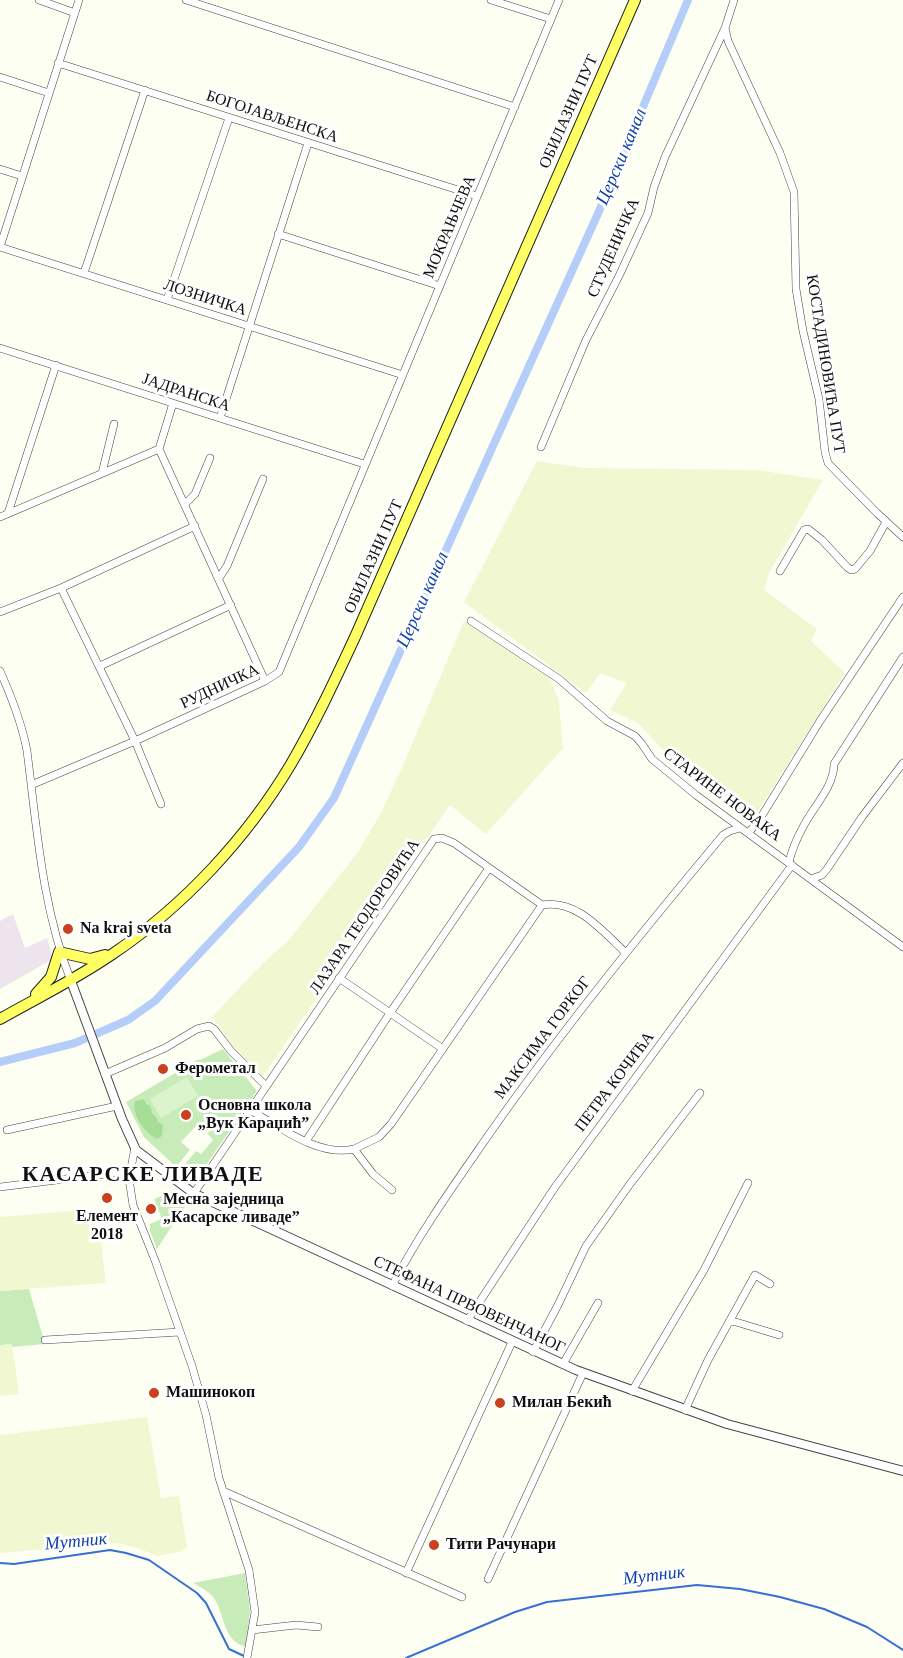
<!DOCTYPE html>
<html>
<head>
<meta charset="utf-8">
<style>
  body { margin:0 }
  canvas { display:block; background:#fefff3 }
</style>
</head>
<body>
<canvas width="903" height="1658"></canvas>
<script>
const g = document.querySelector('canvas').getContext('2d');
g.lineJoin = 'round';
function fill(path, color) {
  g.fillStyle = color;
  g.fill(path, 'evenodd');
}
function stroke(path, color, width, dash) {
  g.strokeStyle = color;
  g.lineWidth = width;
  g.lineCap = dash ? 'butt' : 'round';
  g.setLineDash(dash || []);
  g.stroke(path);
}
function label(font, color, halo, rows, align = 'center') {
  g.font = font + ' Georgia,serif';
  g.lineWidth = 6;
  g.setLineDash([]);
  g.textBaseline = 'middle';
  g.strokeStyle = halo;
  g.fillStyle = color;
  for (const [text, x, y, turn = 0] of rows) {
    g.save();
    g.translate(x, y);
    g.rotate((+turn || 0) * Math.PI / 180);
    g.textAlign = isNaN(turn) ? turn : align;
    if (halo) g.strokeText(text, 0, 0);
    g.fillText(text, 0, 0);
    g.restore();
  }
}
fill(new Path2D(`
  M13 914 25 948 47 938 53 959 0 989V921Z`), '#eee4ed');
fill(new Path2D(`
  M537 461 584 468 757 470 823 480 769 573 764 590 817 629 811 641 845 673 749 825 713 796 661 748 638 723 610 710 627 683 600 673 586 693 464 602Z
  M464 621 550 678 559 702 563 748 486 834 450 805 263 1076 234 1047 212 1017 263 963 288 941 358 852 381 813 403 765Z
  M85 1210 89 1220 90 1243 101 1242 106 1283 0 1291V1217Z
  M12 1344 19 1394 0 1396V1345Z
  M147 1417 161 1498 179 1496 187 1548 183 1549V1551L157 1556 137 1548 116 1543 0 1553V1435Z`), '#f1f7d1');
fill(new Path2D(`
  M223 1049 257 1091 195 1181 199 1173 194 1170 189 1177 180 1170 196 1151 201 1154 213 1140 208 1134 209 1132 205 1127 202 1129 197 1125 181 1142 190 1150 176 1167 144 1137 126 1102 199 1059 200 1060Z
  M173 1191 189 1200 157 1249 150 1231V1224L162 1219 154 1199Z
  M29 1289 45 1344 12 1347V1344L0 1345V1291Z
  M245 1573 250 1611 246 1647C221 1640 226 1614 213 1597 208 1591 200 1587 193 1583Z`), '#c7ecb9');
fill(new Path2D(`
  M144 1099 147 1105H150L152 1113 157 1118 158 1122 163 1125 162 1136 157 1139C145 1133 131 1115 135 1101Z`), '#a6de97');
fill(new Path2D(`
  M187 1077 198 1096 161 1118 150 1099Z`), '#dcf3cc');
stroke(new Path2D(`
  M0 1563 14 1564 110 1550 126 1553 149 1560 197 1593 206 1603 229 1649 244 1656
  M406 1658 515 1612 547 1602 697 1585 740 1589 780 1597 824 1609 867 1627 903 1650`), '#376fd5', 2);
stroke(new Path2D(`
  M0 1062 75 1043 128 1020 155 1001 299 847 334 798 600 209 688 0`), '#b4cef9', 8);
const minor = new Path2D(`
  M39 0 75 13
  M186 0 515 107
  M491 0 551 19
  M734 0 725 28 728 41 780 153 794 192 796 289 803 331 819 399 825 452 828 463 877 513 903 537
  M58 63 477 196
  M0 77 49 93
  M0 169 22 176
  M278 234 440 286
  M0 247 403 375
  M0 247 79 0
  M84 273 145 90
  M167 300 229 118
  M0 348 364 464
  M173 403 159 449 265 681
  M220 418 308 143
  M541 447 586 340 619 276 648 213 654 187 665 157 725 28
  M102 473 114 424
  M185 504 195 494 210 458
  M8 513 56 365
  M0 517 159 449
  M780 571 804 530 808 529 822 540 847 567 851 570 855 569 870 551 886 522
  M219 578 227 566 263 479
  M61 588 135 741 161 804
  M0 612 61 588 195 526
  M471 621 559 679 607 721 635 736 642 744 652 759 696 795 903 947
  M100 666 231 605
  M0 671C12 698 22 723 27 751 37 829 42 907 71 981
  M31 785 135 741 265 681 279 672 559 0
  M749 832 758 822 820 721 903 597
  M789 862C792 849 797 838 803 827 813 807 834 787 834 764L903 657
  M811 879 822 875 827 869 862 817 903 763
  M542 905C577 899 602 931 626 953
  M339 978 443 1049
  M105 1074 165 1048 197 1029 209 1026 214 1029 231 1051 266 1086
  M250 1110C280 1127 318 1157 354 1149L373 1174 392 1190
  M7 1130 117 1106
  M306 1141 390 1013 489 868
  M135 1147 129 1179 133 1205 156 1263 192 1366 206 1415 219 1478 249 1570 255 1612 247 1658
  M354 1149 379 1137 391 1124 542 905
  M0 1187 130 1171
  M194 1193 434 839 442 838 454 843 542 905
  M392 1286C420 1232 456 1182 490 1133 563 1029 642 932 723 835L730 831 740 828
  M467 1321 555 1187 792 865
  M729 1322H736L779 1335
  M45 1340 180 1332
  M533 1352 558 1305 586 1246 630 1184 700 1093
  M563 1364 598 1303
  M632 1391 704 1270 748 1183
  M685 1410 708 1360 755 1275 770 1284
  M223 1491 462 1597
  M406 1573 512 1342
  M488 1579 583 1373
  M252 1630 296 1625 318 1627`);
const tertiary = new Path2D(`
  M71 981 122 1119 136 1150 193 1193 576 1370 727 1424 903 1471`);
const primary = new Path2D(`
  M36 994 51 977 59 952 90 959 105 955
  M0 1019C37 998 76 979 111 955 183 907 247 838 291 764 315 723 335 680 355 637L635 0`);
stroke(minor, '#434343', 8);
stroke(tertiary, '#434343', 10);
stroke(primary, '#212121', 12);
stroke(minor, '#fff', 7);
stroke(tertiary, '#fff', 8);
stroke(primary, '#feff63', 10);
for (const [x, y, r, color] of [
  [68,929,6,"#c9411f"],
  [163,1069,6,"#c9411f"],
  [186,1115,6,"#c9411f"],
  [107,1198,6,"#c9411f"],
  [151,1209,6,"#c9411f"],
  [154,1393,6,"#c9411f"],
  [500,1403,6,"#c9411f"],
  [434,1545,6,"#c9411f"]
]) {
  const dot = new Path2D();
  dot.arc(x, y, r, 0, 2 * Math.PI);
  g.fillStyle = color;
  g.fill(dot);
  stroke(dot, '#fff', 2);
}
label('16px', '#101010', '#fff', [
  ["ОБИЛАЗНИ ПУТ",569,112,-66],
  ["БОГОЈАВЉЕНСКА",272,117,18],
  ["МОКРАЊЧЕВА",450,227,-67],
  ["СТУДЕНИЧКА",614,248,-66],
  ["ЛОЗНИЧКА",205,298,18],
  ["КОСТАДИНОВИЋА ПУТ",825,364,81],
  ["ЈАДРАНСКА",186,393,18],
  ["ОБИЛАЗНИ ПУТ",374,557,-66],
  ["РУДНИЧКА",220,687,-25],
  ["СТАРИНЕ НОВАКА",722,795,37],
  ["ЛАЗАРА ТЕОДОРОВИЋА",365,917,-56],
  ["МАКСИМА ГОРКОГ",543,1038,-53],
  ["ПЕТРА КОЧИЋА",615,1082,-53],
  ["СТЕФАНА ПРВОВЕНЧАНОГ",469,1305,25]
]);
label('bold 16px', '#101010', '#fff', [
  ["Na kraj sveta",80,929],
  ["Ферометал",175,1069],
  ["Основна школа",198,1106],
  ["„Вук Караџић”",198,1124],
  ["Месна заједница",163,1200],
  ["„Касарске ливаде”",163,1218],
  ["Елемент",107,1217,"center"],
  ["2018",107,1235,"center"],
  ["Машинокоп",166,1393],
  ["Милан Бекић",512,1403],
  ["Тити Рачунари",446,1545]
], 'left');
label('italic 18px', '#1141aa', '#fff', [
  ["Церски канал",622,157,-67],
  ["Церски канал",423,600,-66],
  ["Мутник",76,1542,-5],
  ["Мутник",654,1576,-7]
]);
g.letterSpacing = '1.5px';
label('bold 22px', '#101010', '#fff', [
  ["КАСАРСКЕ ЛИВАДЕ",143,1175]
]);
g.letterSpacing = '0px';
</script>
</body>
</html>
